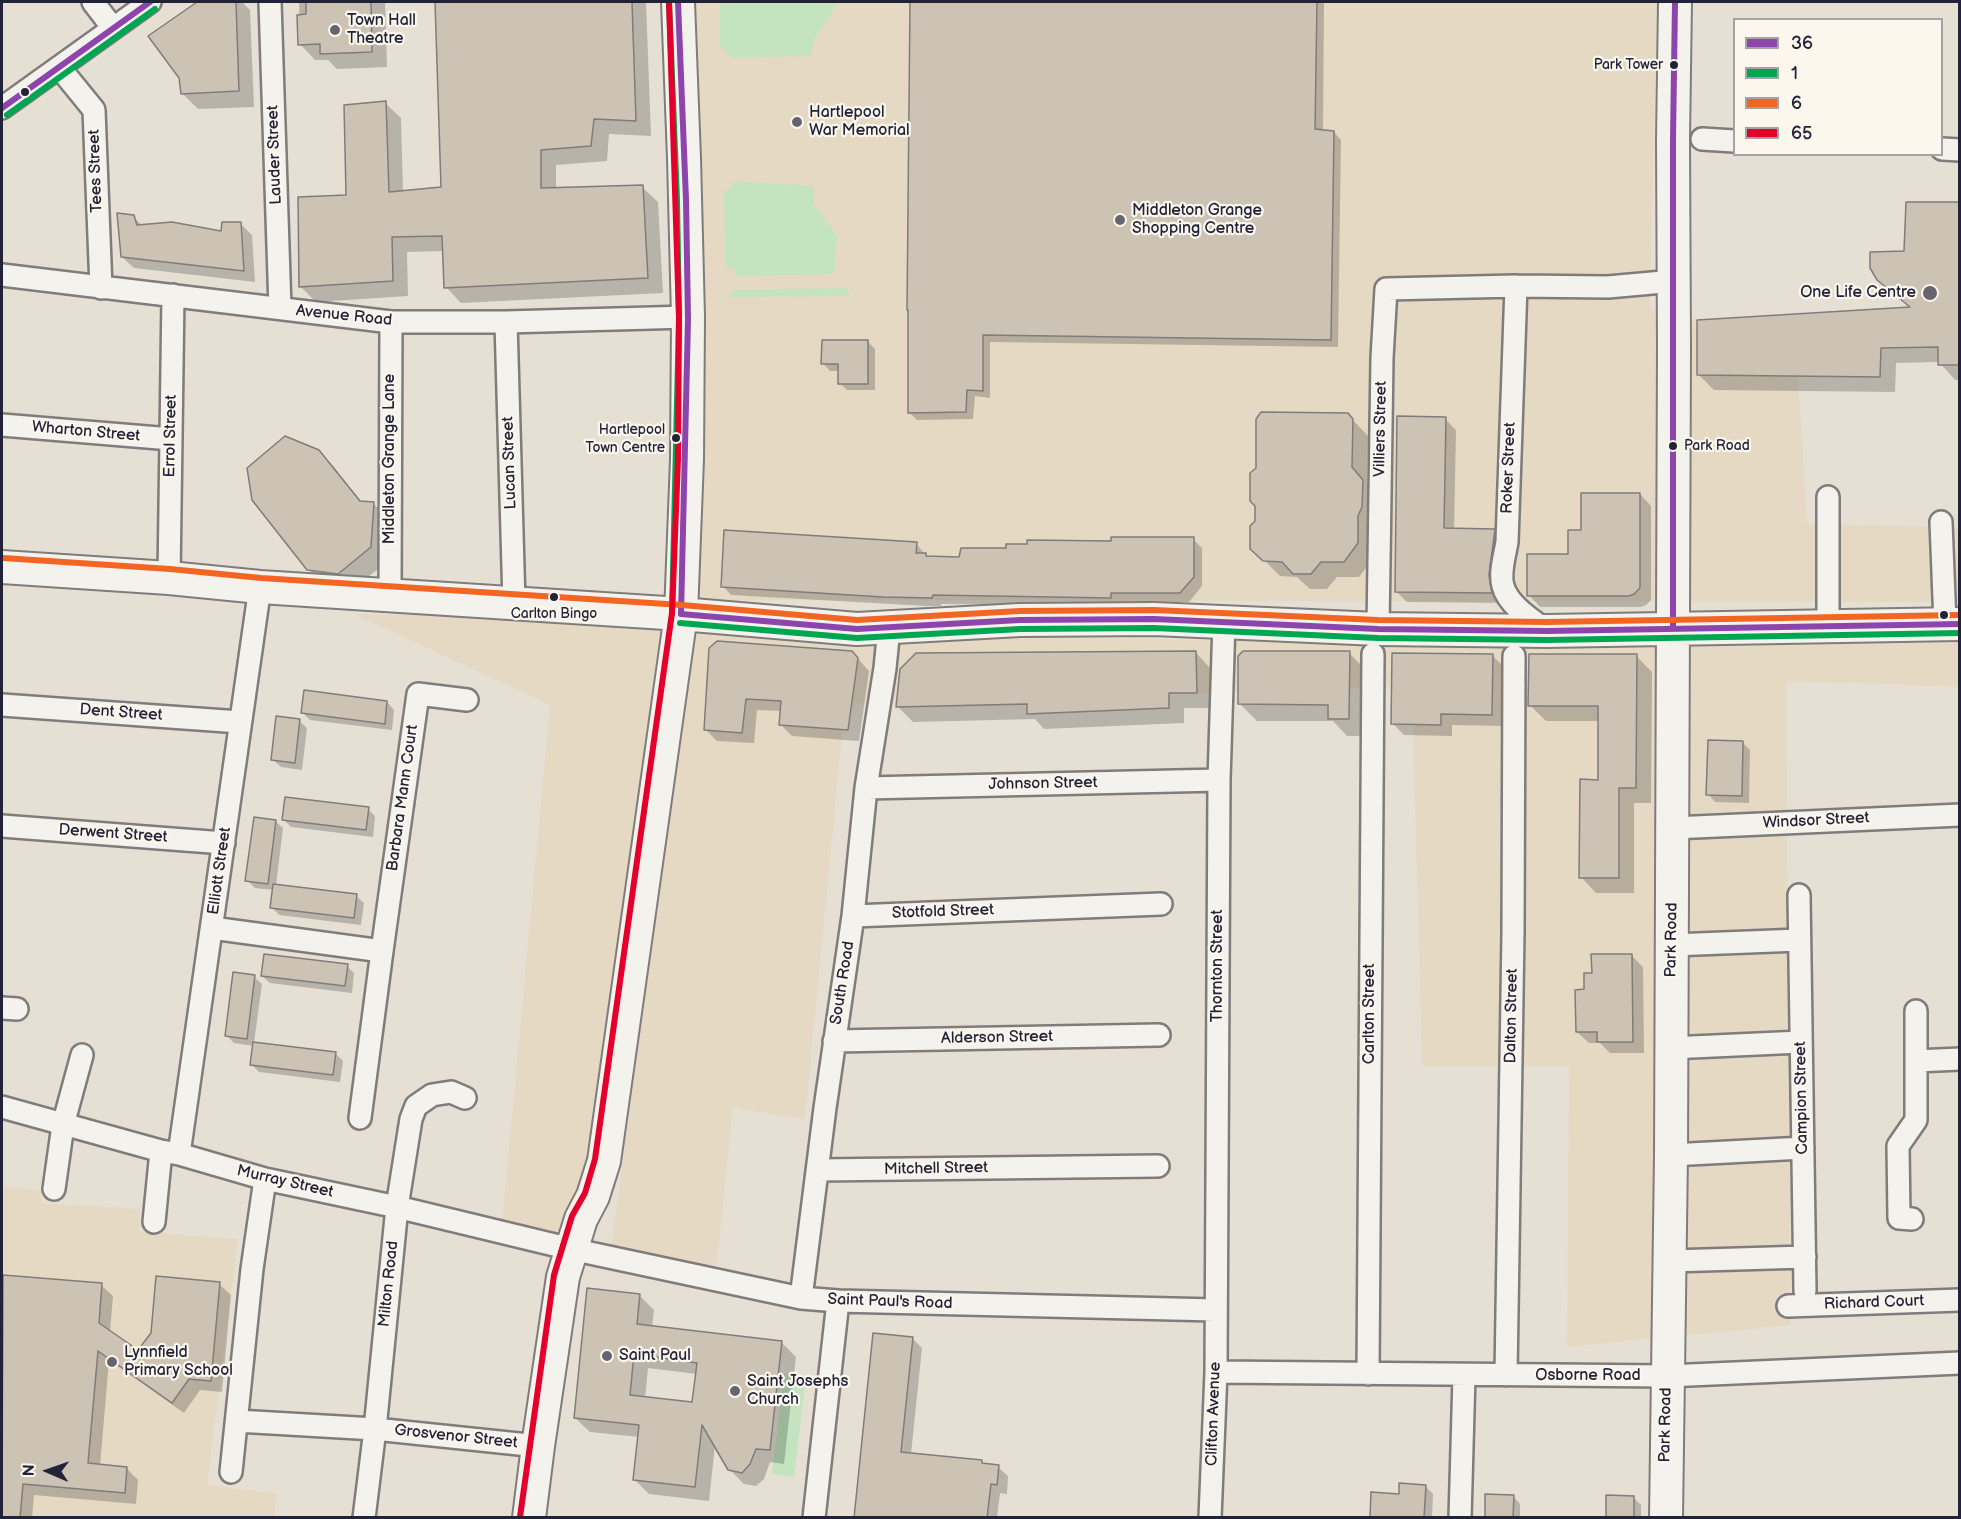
<!DOCTYPE html>
<html>
<head>
<meta charset="utf-8">
<style>
  body { margin:0 }
  #map { position:relative; width:1961px; height:1519px; overflow:hidden; background:#e6e0d4; font-family:"Balsamiq Sans",sans-serif }
  canvas { display:block }
  .frame { position:absolute; inset:0; border:3px solid #22223b; pointer-events:none }
  .legend { position:absolute; left:1733px; top:18px; width:210px; height:138px; box-sizing:border-box; background:#fbf7ec; border:2px solid #a4a2a5; margin:0; padding:8px 10px; list-style:none; font-size:18px; color:#22223b }
  .legend li { display:flex; align-items:center; gap:12px; height:30px }
  .legend b { width:30px; border:2px solid #a4a2a5 }
  .north { position:absolute; left:18px; top:1441px; width:60px; height:60px; -webkit-text-stroke:4px #fbf7ec; paint-order:stroke; rotate:272deg; font-size:16px; font-weight:700; line-height:24px; text-align:center; color:#22223b }
  .north::after { content:''; display:block; margin:auto; width:21px; height:27px; background:#22223b; clip-path:polygon(50% 0,100% 100%,50% 72%,0 100%) }
</style>
</head>
<body>
<div id="map">
<canvas width="1961" height="1519"></canvas>
<div class="frame"></div>
<ul class="legend">
<li><b style="height:8px;background:#8e44ad"></b>36</li>
<li><b style="height:8px;background:#00a651"></b>1</li>
<li><b style="height:8px;background:#f26522"></b>6</li>
<li><b style="height:8px;background:#e4002b"></b>65</li>
</ul>
<div class="north">N</div>
</div>
<script>
const g = document.querySelector('canvas').getContext('2d');
g.lineJoin = 'round';
function fill(path, color) {
  g.fillStyle = color;
  g.fill(path, 'evenodd');
}
function stroke(path, color, width, dash) {
  g.strokeStyle = color;
  g.lineWidth = width;
  g.lineCap = dash ? 'butt' : 'round';
  g.setLineDash(dash || []);
  g.stroke(path);
}
function label(font, color, halo, rows, align = 'center') {
  g.font = font + ' "Balsamiq Sans",sans-serif';
  g.lineWidth = 4.5;
  g.setLineDash([]);
  g.textBaseline = 'middle';
  g.strokeStyle = halo;
  g.fillStyle = color;
  for (const [text, x, y, turn = 0] of rows) {
    g.save();
    g.translate(x, y);
    g.rotate((+turn || 0) * Math.PI / 180);
    g.textAlign = isNaN(turn) ? turn : align;
    if (halo) g.strokeText(text, 0, 0);
    g.fillText(text, 0, 0);
    g.restore();
  }
}
fill(new Path2D(`
  M691 2H1657L1650 309 1697 320 1798 375 1807 523 1959 528V602L696 600Z
  M354 614 511 617 660 628 583 1243 502 1224 550 705Z
  M694 629 1516 647 1959 642V687L1786 681 1791 1325 1567 1347 1569 1066H1422L1412 686 845 704 805 1119 733 1108 715 1280 609 1263Z
  M2 1186 41 1191V1203L140 1209 139 1231 238 1239 207 1485 277 1493 274 1517 2 1518Z`), '#e5d9c4');
fill(new Path2D(`
  M720 2H838L814 40 811 56 732 58 720 46Z
  M733 181 814 186V204L837 236 834 274 737 276 733 269 725 267 724 191 731 188Z
  M846 288 850 296 729 297 733 290Z
  M784 1373 806 1375 794 1477 772 1474Z`), '#c4e4c0');
fill(new Path2D(`
  M199 2H242L250 10 254 107 198 109 182 93 180 77 150 36Z
  M299 2H385L387 67 337 69 328 60H315L300 44Z
  M436 2H646L651 136 609 134 607 161 556 165V189L642 187 658 202 663 293 461 303 446 287 444 251 407 252 408 296 316 302 301 287 347 196 385 103 401 118 403 193 442 189Z
  M912 2H1324L1323 131 1334 132 1341 140 1338 347 990 342V398L975 396 973 419 917 420 910 413 908 309Z
  M1960 203V380H1955L1939 362 1896 363 1895 392 1714 390 1698 374 1910 308 1878 279 1905 253 1907 204Z
  M133 217 143 226 222 233 240 223 252 235 255 282 134 268 122 257Z
  M867 341 875 349V390H847L840 383V371H830L823 363Z
  M1347 414 1368 436 1367 484 1378 497 1373 559 1359 577H1337L1327 589H1310L1297 577 1280 576 1252 548Z
  M1445 419 1456 430 1454 530H1494L1505 541 1502 603 1407 602 1396 591Z
  M318 451 334 467 362 503 374 504 389 519 386 562 354 589 324 585 308 569Z
  M1640 494 1651 506V600L1646 605 1641 607H1540L1529 595 1569 556 1582 531Z
  M1193 539 1202 548V586L1189 602H1119V606L941 604V606H926L731 595 723 586 916 544 928 557 960 558 1008 550Z
  M710 649 852 652 869 671 859 741 792 736 780 724 782 711 757 710 754 743 717 741 706 730Z
  M1196 653 1211 669 1212 708H1184V723L1044 729 1035 719 913 722 897 706Z
  M1349 653 1367 671 1366 736H1347L1333 721H1257L1239 703Z
  M1493 656 1504 667 1503 726 1452 725V736L1404 735 1392 723Z
  M1636 656 1652 672 1651 803H1634V893H1596L1581 877 1599 781V721H1546L1530 705Z
  M387 702 394 710 392 730 310 720 303 713Z
  M299 721 307 728 302 770 281 767 273 760Z
  M1743 743 1750 750 1749 803 1715 802 1708 794Z
  M368 809 375 816 373 837 291 827 283 819Z
  M275 821 283 828 276 886 356 896 364 903 361 925 279 915 272 907 274 890 255 888 247 880Z
  M1632 956 1643 967 1644 1053H1610L1600 1043H1589L1577 1032 1586 991 1593 974Z
  M347 966 354 973 352 993 270 983 262 976Z
  M254 977 262 984 254 1043 335 1053 343 1061 340 1082 259 1072 251 1064 254 1046 234 1043 226 1035Z
  M4 1277 101 1285 113 1296 110 1332 139 1353 219 1284 231 1295 222 1392 200 1390 184 1413 109 1360 100 1466 126 1468 138 1480 136 1504 34 1495 32 1518H2V1308Z
  M639 1295 654 1310 652 1327 782 1343 796 1357 784 1464 770 1462 764 1479 756 1486 744 1484 729 1469 715 1445 709 1501 649 1494 635 1480 639 1437 590 1432 575 1418ZM648 1368 697 1374 693 1404 645 1399Z
  M912 1338 922 1348 911 1454 981 1462 985 1465 998 1467 1008 1476 1007 1494 1000 1493 997 1518H855Z
  M1425 1486 1433 1494 1432 1518H1372L1400 1495Z
  M1513 1496 1520 1504V1518H1486Z
  M1633 1497 1641 1505V1518H1607Z`), '#0003');
const building = new Path2D(`
  M197 2H236L239 91 181 94 179 78 148 36Z
  M306 2H371L372 52 320 54V44L298 45 297 15 306 14Z
  M435 2H632L636 121 594 119 591 146 541 150V188L643 185 648 278 444 288 442 236 392 237 393 281 299 287 298 197 346 195 344 105 386 101 389 192 441 187Z
  M910 2H1317L1315 129 1334 131 1331 340 983 335V391L967 390 966 412 908 413V310H907Z
  M1906 202H1959V365H1938V347L1881 348 1880 377 1697 375V320L1910 307 1877 280 1870 268V252L1904 251Z
  M117 213 134 215 137 225 172 222 221 231 222 222H241L244 271 121 257Z
  M822 340H868V384H838V364H821Z
  M1261 412 1348 413 1353 419 1352 467 1363 480 1362 507 1358 516V543L1344 562H1321L1311 574H1293L1282 562 1263 561 1250 549V526L1255 521V506L1250 501V473L1256 468V419Z
  M1397 416 1446 417 1444 528 1495 529 1489 575 1492 593 1395 592Z
  M285 436 319 450 360 501 374 502 371 547 338 574 307 570 252 500 247 468Z
  M1581 493H1640V588L1634 594 1629 596H1527V554H1568V530H1581Z
  M724 530 917 542 916 553H926V556L959 557 961 548H1006V544H1027V540L1111 541V537H1194V577L1180 593H1111V598L933 595 932 598 883 597 721 587Z
  M717 641 852 651 858 658 848 730 779 725 781 701 746 699 742 733 704 730 709 648Z
  M1196 651 1197 693H1169V708L1027 714V704L896 707 900 669 916 653Z
  M1243 651H1350L1349 719H1328V705L1238 704V656Z
  M1392 653 1493 654 1492 715 1441 714V725L1391 724Z
  M1529 654H1637L1636 788H1619V878H1579L1580 779 1598 780V706H1528Z
  M304 690 387 701 385 724 301 713Z
  M276 716 300 719 295 763 271 760Z
  M1708 740 1743 741 1742 796 1706 795Z
  M285 797 369 807 366 830 282 820Z
  M254 817 276 820 268 884 245 881Z
  M273 884 357 894 354 918 270 908Z
  M264 954 348 964 345 986 261 976Z
  M1591 954H1632L1633 1042H1597V1032H1576L1575 990 1584 989V973H1592Z
  M233 972 255 975 247 1039 225 1036Z
  M253 1042 336 1052 333 1075 250 1065Z
  M3 1275 102 1283 99 1323 138 1350 151 1333 156 1276 220 1282 211 1381 189 1379 172 1403 98 1351 88 1463 127 1467 125 1493 23 1484 20 1518H2Z
  M587 1288 640 1294 637 1324 782 1341 770 1450 756 1449 750 1464 742 1473 728 1470 702 1425 695 1487 633 1480 639 1425 574 1418ZM634 1354 697 1363 692 1402 630 1395Z
  M873 1333 913 1337 901 1452 982 1460V1463L999 1465 997 1485 991 1484 987 1518H854Z
  M1399 1483 1426 1485 1424 1518H1370L1371 1492 1399 1494Z
  M1485 1494 1514 1495 1513 1518H1485Z
  M1606 1495 1634 1496V1518H1606Z`);
fill(building, '#ccc3b5');
stroke(building, '#7f7c7b', 1.5);
const street = new Path2D(`
  M93 2 113 28
  M270 2 280 308
  M59 67 94 110 101 288
  M2 108 150 2
  M1702 139 1734 141
  M1942 149 1960 150
  M2 275 391 322H506L688 317
  M1516 286 1507 542C1505 555 1499 573 1503 586 1508 605 1532 620 1547 631
  M506 322 514 603
  M2 425 171 439
  M1828 497V625
  M1941 522 1945 624
  M169 578 173 295
  M390 596 391 322
  M1378 629 1382 358 1386 289 1516 286 1608 287 1674 281
  M2 705 240 722
  M866 788 1219 780
  M2 826 224 843
  M1673 828 1960 815
  M1799 895 1805 1291
  M853 916 1161 904
  M212 928 382 951 418 694 467 700
  M1672 945 1799 940
  M2 1008 17 1009
  M1916 1011V1061
  M834 1041 1159 1035
  M1670 1048 1801 1042
  M2 1107 161 1151 179 1154 265 1179 397 1207 571 1249 801 1298 838 1301 1215 1310
  M360 1118 382 951
  M179 1154 260 587
  M1671 1155 1803 1148
  M818 1170 1158 1166
  M54 1189 63 1125 82 1055
  M1912 1219 1899 1218 1898 1146 1916 1120V1061L1960 1059
  M154 1222 161 1151
  M1670 1261 1805 1257
  M801 1298 825 1108 853 916 866 788 885 668 889 628
  M1788 1306 1960 1300
  M1216 1372 1667 1376 1960 1363
  M1368 1374 1373 654
  M1506 1375 1513 933 1514 656
  M237 1421 375 1429 538 1446
  M231 1472 252 1269 265 1179
  M364 1518 375 1429 397 1207 411 1119 416 1106 432 1095 451 1092 465 1098
  M814 1518 838 1301
  M1210 1518 1216 1372 1219 780 1224 622
  M1460 1518 1464 1376`);
const secondary = new Path2D(`
  M2 567 169 578 260 587 681 614 857 629 1020 620 1154 619 1378 629 1547 631 1960 624
  M529 1518 538 1446 563 1277 581 1219 593 1196 604 1161 681 614 687 459 688 317 684 158 678 2
  M1666 1518 1671 1155 1674 348 1673 139 1675 2`);
stroke(street, '#7f7c7b', 26);
stroke(secondary, '#7f7c7b', 36);
stroke(street, '#f4f2ed', 21);
stroke(secondary, '#f4f2ed', 32);
stroke(new Path2D(`
  M678 2 686 200 688 319 681 614
  M2 108 150 2
  M681 614 857 629 1020 620 1154 619 1378 629 1547 631 1960 624
  M1673 628V139L1675 2`), '#8e44ad', 6);
stroke(new Path2D(`
  M669 2 677 200 679 319 672 614
  M7 115 155 9
  M680 623 857 638 1020 629 1154 628 1378 638 1547 640 1960 633`), '#00a651', 6);
stroke(new Path2D(`
  M3 558 170 569 261 578 682 605 857 620 1020 611 1154 610 1378 620 1547 622 1960 615`), '#f26522', 6);
stroke(new Path2D(`
  M520 1517 554 1275 572 1216 585 1193 595 1159 672 613 678 459 679 317 669 2`), '#e4002b', 6);
for (const [x, y, r, color] of [
  [335,30,6,"#676471"],
  [1674,65,5,"#22223b"],
  [25,92,5,"#22223b"],
  [797,122,6,"#676471"],
  [1120,220,6,"#676471"],
  [1930,293,8,"#676471"],
  [676,438,5,"#22223b"],
  [1673,446,5,"#22223b"],
  [554,597,5,"#22223b"],
  [1944,615,5,"#22223b"],
  [607,1356,6,"#676471"],
  [112,1362,6,"#676471"],
  [735,1391,6,"#676471"]
]) {
  const dot = new Path2D();
  dot.arc(x, y, r, 0, 2 * Math.PI);
  g.fillStyle = color;
  g.fill(dot);
  stroke(dot, '#fbf7ec', 2);
}
label('14px', '#22223b', '#fbf7ec', [
  ["Park Tower",1663,65],
  ["Hartlepool",665,430],
  ["Town Centre",665,448],
  ["Park Road",1684,446,"left"],
  ["Carlton Bingo",554,614,"center"]
], 'right');
label('16px', '#22223b', '#fbf7ec', [
  ["Town Hall",347,21],
  ["Theatre",347,39],
  ["Hartlepool",809,113],
  ["War Memorial",809,131],
  ["Middleton Grange",1132,211],
  ["Shopping Centre",1132,229],
  ["One Life Centre",1916,293,"right"],
  ["Lynnfield",124,1353],
  ["Primary School",124,1371],
  ["Saint Paul",619,1356],
  ["Saint Josephs",747,1382],
  ["Church",747,1400]
], 'left');
label('16px', '#22223b', '#fbf7ec', [
  ["Lauder Street",275,155,-92],
  ["Tees Street",96,171,-92],
  ["Avenue Road",344,316,6],
  ["Villiers Street",1381,429,-89],
  ["Wharton Street",86,432,5],
  ["Errol Street",171,436,-89],
  ["Middleton Grange Lane",390,459,-90],
  ["Lucan Street",510,463,-92],
  ["Roker Street",1509,468,-88],
  ["Dent Street",121,713,4],
  ["Johnson Street",1043,784,-1],
  ["Barbara Mann Court",403,798,-82],
  ["Windsor Street",1816,821,-3],
  ["Derwent Street",113,834,4],
  ["Elliott Street",220,871,-82],
  ["Stotfold Street",943,912,-2],
  ["Park Road",1672,940,-89],
  ["Thornton Street",1218,966,-90],
  ["South Road",843,983,-81],
  ["Carlton Street",1370,1014,-90],
  ["Dalton Street",1512,1016,-89],
  ["Alderson Street",997,1038,-1],
  ["Campion Street",1802,1098,-91],
  ["Mitchell Street",936,1169,-1],
  ["Murray Street",285,1182,13],
  ["Milton Road",389,1284,-84],
  ["Saint Paul's Road",890,1302,2],
  ["Richard Court",1874,1303,-2],
  ["Osborne Road",1588,1376],
  ["Clifton Avenue",1214,1414,-88],
  ["Park Road",1666,1425,-89],
  ["Grosvenor Street",456,1437,6]
]);
</script>
</body>
</html>
